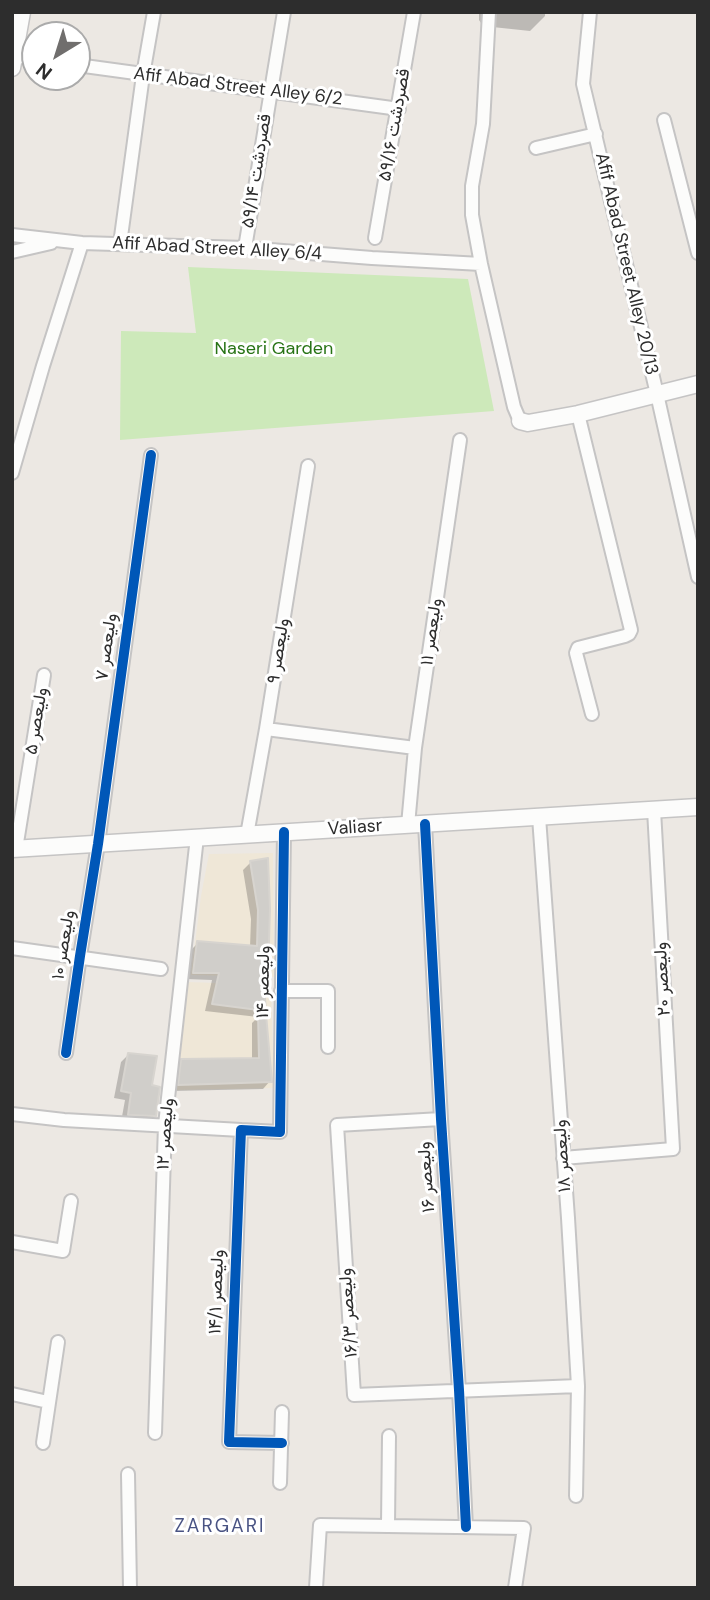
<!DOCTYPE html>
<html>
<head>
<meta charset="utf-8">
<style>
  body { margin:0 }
  #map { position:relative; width:710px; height:1600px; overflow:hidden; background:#ece8e3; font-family:"DM Sans",sans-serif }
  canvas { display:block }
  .frame { position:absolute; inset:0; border:14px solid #2d2d2d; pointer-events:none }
  .north { position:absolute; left:21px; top:21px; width:70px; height:70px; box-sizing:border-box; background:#fff; border:2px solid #ababab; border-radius:50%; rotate:218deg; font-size:19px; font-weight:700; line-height:28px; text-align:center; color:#2d2d2d }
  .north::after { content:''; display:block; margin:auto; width:24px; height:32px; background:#706e6d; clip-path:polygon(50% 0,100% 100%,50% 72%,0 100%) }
</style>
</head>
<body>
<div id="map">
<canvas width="710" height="1600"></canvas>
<div class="frame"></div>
<div class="north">N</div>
</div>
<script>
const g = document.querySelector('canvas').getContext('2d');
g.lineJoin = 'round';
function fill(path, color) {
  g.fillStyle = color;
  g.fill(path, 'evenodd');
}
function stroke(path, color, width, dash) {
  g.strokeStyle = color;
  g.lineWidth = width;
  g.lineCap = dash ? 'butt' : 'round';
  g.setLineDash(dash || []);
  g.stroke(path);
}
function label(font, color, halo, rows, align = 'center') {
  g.font = font + ' "DM Sans",Vazirmatn,sans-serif';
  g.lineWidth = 6;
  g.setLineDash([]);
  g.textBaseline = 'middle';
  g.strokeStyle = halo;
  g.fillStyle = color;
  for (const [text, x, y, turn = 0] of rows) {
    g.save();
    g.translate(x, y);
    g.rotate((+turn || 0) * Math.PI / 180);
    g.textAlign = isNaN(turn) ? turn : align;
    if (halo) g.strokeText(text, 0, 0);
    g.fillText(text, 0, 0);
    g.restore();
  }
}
fill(new Path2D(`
  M273 853 274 977 191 975 201 896 209 854Z
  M188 982 271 985 274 1088 172 1090Z`), '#efe7d7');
fill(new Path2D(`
  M188 267 468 279 494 411 120 440 121 331 196 333Z`), '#cde9ba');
fill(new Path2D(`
  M479 12H545V16L530 31 483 26 479 20Z
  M267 860V972L262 977 264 1010 258 1016 270 1081 263 1089 172 1091 174 1068 182 1060H252V1023L258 1017 205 1011 212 980 186 979 190 951 198 943 250 947 251 919 243 870 250 863Z
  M128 1055 150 1087 154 1116 147 1123 121 1122 125 1100 114 1098 121 1062Z`), '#0003');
const building = new Path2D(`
  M268 858 270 909 268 973H263L266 1011 212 1004 219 973H193L197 941 257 946 258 910 250 861Z
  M258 1014H266L272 1082 178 1085 181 1059 259 1058Z
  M128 1053 157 1056 152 1085 160 1087 156 1116 128 1115 131 1093 121 1091Z`);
fill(building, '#d0ceca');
stroke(building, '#d7d4cf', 2);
const street = new Path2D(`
  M489 12 483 124 472 186V215L481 264 514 407 520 421
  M590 12 583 84 657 394 698 577
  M14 56 35 59
  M77 65 399 109
  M664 120 698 253
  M536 148 596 134
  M12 235 82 243 245 248 372 258 481 264
  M375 238 414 12
  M120 244 143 75 154 12
  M245 248 284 12
  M12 252 51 243
  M578 414 631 630 629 634 625 636 578 648 576 653 592 714
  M12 473 43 366 82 243
  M266 729 415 748
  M539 817 568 1218 578 1386 576 1496
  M425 824 441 1119 459 1390 466 1527
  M408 825 415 748 460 440
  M247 835 266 729 308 466
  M16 849 44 675
  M12 948 161 969
  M281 991H328V1047
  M66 1053 80 956 98 844 151 455
  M12 1114 64 1120 241 1130
  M441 1119 337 1125 354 1395 578 1386
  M563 1158 673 1149 654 810
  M12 1242 63 1251 71 1201
  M12 1394 48 1402
  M155 1433 165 1125 197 837
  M43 1443 58 1342
  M282 1443 229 1442 241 1130 280 1132 284 832
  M128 1474 130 1588
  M280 1483 282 1412
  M388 1525 389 1436
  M316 1588 320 1525 524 1528 515 1588`);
const secondary = new Path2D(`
  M12 68 22 12
  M520 421 528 423 578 414 698 384
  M12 849 698 807`);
stroke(street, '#c5c4c4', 16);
stroke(secondary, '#c5c4c4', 19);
stroke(street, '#fcfcfb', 12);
stroke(secondary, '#fcfcfb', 16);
stroke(new Path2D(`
  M425 824 441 1119 459 1390 466 1527
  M66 1053 80 956 98 844 151 455
  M282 1443 229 1442 241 1130 280 1132 284 832`), '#0057b8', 10);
label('18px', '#2d2d2d', '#fff', [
  ["Afif Abad Street Alley 6/2",238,87,7],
  ["۵۹/۱۶ قصردشت",395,125,-80],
  ["۵۹/۱۴ قصردشت",257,171,-81],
  ["Afif Abad Street Alley 6/4",217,249,3],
  ["Afif Abad Street Alley 20/13",626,264,77],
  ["۱۱ ولیعصر",432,632,-82],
  ["۷ ولیعصر",107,647,-82],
  ["۹ ولیعصر",279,651,-81],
  ["۵ ولیعصر",37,721,-81],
  ["Valiasr",355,828,-4],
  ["۱۰ ولیعصر",64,945,-81],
  ["۲۰ ولیعصر",663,979,-93],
  ["۱۴ ولیعصر",264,982,-89],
  ["۱۲ ولیعصر",166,1134,-86],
  ["۱۸ ولیعصر",563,1156,-94],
  ["۱۶ ولیعصر",427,1177,-94],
  ["۱۴/۱ ولیعصر",217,1292,-88],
  ["۱۶/۳ ولیعصر",349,1313,-94]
]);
label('18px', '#277315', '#fff', [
  ["Naseri Garden",274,349]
]);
g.letterSpacing = '2px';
label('19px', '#495383', '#fff', [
  ["ZARGARI",220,1527]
]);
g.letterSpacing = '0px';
</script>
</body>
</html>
